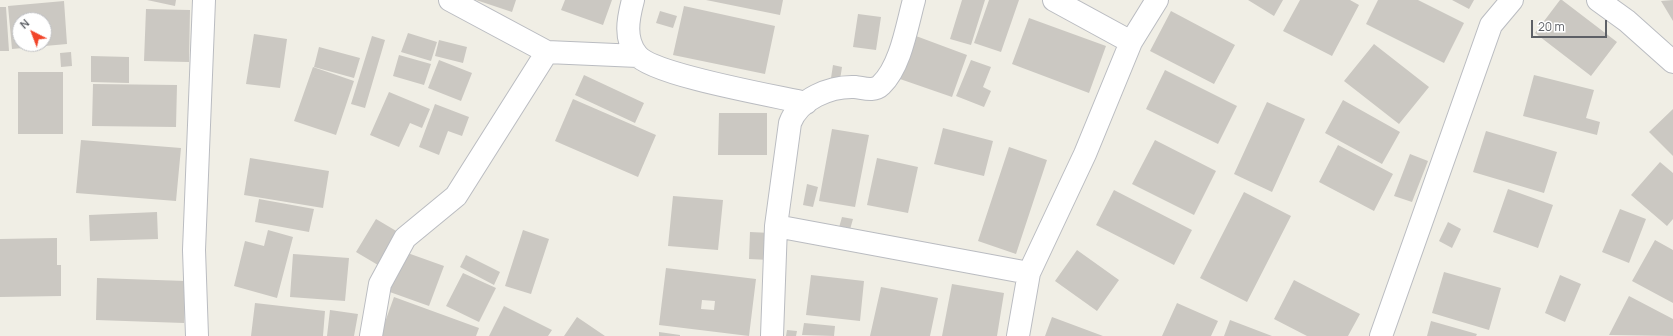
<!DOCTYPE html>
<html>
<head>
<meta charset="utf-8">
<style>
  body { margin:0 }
  #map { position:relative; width:1673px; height:336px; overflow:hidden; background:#f0eee5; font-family:Manrope,sans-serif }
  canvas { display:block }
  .north { position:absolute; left:12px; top:12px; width:40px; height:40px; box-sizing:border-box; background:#fff; border:1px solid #bebfc2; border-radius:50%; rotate:318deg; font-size:11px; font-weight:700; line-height:16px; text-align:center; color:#5d6066 }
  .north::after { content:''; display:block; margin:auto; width:14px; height:18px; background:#f1452a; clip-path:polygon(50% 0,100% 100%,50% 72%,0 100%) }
  .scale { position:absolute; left:1531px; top:20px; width:76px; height:18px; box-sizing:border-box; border:2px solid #5d6066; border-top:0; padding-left:5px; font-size:12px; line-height:14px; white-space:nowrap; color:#5d6066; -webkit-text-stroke:3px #fff; paint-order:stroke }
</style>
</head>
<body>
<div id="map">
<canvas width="1673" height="336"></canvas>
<div class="north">N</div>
<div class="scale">20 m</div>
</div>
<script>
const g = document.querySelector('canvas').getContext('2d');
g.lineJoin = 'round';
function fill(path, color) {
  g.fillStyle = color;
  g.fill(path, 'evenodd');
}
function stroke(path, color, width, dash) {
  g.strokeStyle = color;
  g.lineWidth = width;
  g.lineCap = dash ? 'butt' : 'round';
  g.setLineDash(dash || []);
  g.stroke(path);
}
fill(new Path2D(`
  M147 0H176L175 6Z
  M476 0H516L512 12Z
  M565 0H612L603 25 561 10Z
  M706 0H783L780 15Z
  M962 0H985L971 45 950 39Z
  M989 0H1019L1001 52 974 43Z
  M1248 0H1283L1274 16Z
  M1300 0H1350L1359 5 1332 56 1283 31Z
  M1378 0H1418L1464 23 1444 63 1366 24Z
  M1452 0H1474L1469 9Z
  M1560 0H1562L1617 42 1591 76 1535 33Z
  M1673 0V21L1661 1Z
  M64 1 67 44 12 49 8 6ZM20 20H44V44H20Z
  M684 6 775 26 765 74 673 55Z
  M0 7H6L9 51H0Z
  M146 9 190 10 189 62 144 61Z
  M660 11 677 16 673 28 656 23Z
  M1171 11 1235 45 1214 84 1150 51Z
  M858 14 881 17 876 50 853 47Z
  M1029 18 1106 46 1089 93 1012 64Z
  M408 33 437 42 431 61 401 52Z
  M254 34 287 39 280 88 246 84Z
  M372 36 385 40 365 108 351 104Z
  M916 36 967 55 952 97 900 79Z
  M439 40 467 47 463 63 435 56Z
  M1374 44 1429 87 1399 124 1344 81Z
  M319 47 360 58 354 78 314 67Z
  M71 52 72 66 61 67 60 53Z
  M399 55 431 64 424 85 393 76Z
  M91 56 129 57V83L91 82Z
  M439 60 472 73 461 101 428 88Z
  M971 60 991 67 983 87 991 91 984 107 956 96Z
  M833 65 842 67 840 80 831 78Z
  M313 67 354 81 336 135 294 121Z
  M1165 70 1237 106 1218 144 1146 109Z
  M18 72H63V134H18Z
  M584 75 644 103 635 123 575 95Z
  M1534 75 1594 90 1586 118 1600 122 1597 135 1523 116Z
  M93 84 177 85 176 127 92 126Z
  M389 92 430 109 422 128 410 123 399 147 370 135Z
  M573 99 656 135 638 177 555 141Z
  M1343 100 1400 132 1382 164 1325 133Z
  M1267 102 1305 119 1272 192 1234 174Z
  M435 104 469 117 462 136 448 131 439 155 419 147Z
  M1673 109V156L1649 132Z
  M719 113H767V155H718Z
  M943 128 993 141 984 176 934 164Z
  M832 129 869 135 855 207 819 201Z
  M1486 131 1557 152 1544 193 1473 172Z
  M81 140 181 148 176 201 76 193Z
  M1155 140 1216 171 1194 215 1132 184Z
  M1338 145 1393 174 1374 211 1319 182Z
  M1009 147 1047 160 1016 254 978 241Z
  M1410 154 1428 161 1412 202 1394 196Z
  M250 158 329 171 323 208 244 195Z
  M877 158 918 167 908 213 867 205Z
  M1660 162 1673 173V219L1667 226 1631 195Z
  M807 184 818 187 813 207 803 205Z
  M1508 189 1553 205 1538 248 1493 232Z
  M1114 190 1192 230 1174 265 1096 225Z
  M1244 192 1291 216 1247 302 1200 278Z
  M673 196 723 200 718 250 668 246Z
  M259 199 314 209 309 232 255 222Z
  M1620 209 1646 219 1629 263 1602 252Z
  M157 212 158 239 90 241 89 215Z
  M842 217 853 219 849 233 838 231Z
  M376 219 403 235 383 268 356 252Z
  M1448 222 1461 229 1452 248 1439 241Z
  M268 230 293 237 277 298 234 286 245 241 264 246Z
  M523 230 549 239 531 294 505 286Z
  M750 232 771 233 770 260 749 259Z
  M57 238V265H61V296L0 297V239Z
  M1655 240 1673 250V303L1632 281Z
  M1077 250 1119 280 1097 311 1055 281Z
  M402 251 444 266 429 306 387 291Z
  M293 254 349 258 345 301 290 297Z
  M466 255 500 272 494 285 460 267Z
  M666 268 756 279 749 336 659 325ZM702 300 715 301 714 310 701 309Z
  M1444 272 1501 288 1489 330 1432 313Z
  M463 273 496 288 479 322 446 306Z
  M811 275 864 281 860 321 806 315Z
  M1560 275 1581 284 1565 322 1545 313Z
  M97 278 186 281 184 323 96 320Z
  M1294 280 1360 314 1348 336H1307L1274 319Z
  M952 284 1004 293 997 336H942Z
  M881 287 938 298 930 336H870Z
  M1629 296 1673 319V336L1609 335Z
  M394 297 479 328 476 336H380Z
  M255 303 325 311 323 336H251Z
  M1177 303 1218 321 1211 336H1162Z
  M504 306 552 330 548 336H489Z
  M330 310 358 314 354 336H327Z
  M577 317 605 336H564Z
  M1052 317 1103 336H1045Z
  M1230 320 1272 336H1224Z
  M1431 321 1477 334 1476 336H1427Z
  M804 323 835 326 834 336 802 335Z
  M787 330 797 331 796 336H786Z
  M659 332 680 335V336H659Z`), '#cbc8c2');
const street = new Path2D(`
  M450 0 547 52 638 56
  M633 0C628 19 624 39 637 55 653 75 775 96 806 103
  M1054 0 1131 42
  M1598 0 1627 21 1673 62
  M776 226 1029 273
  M197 336 194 250 204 0
  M371 336 380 284 405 238 456 196 547 52
  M772 336 776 226 790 123C799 99 830 86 855 87 864 88 874 92 881 85 901 66 907 25 914 0
  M1018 336 1029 273 1085 154 1131 42 1157 0
  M1381 336 1491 25 1512 0`);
stroke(street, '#babcc1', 24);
stroke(street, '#fff', 22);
</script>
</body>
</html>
